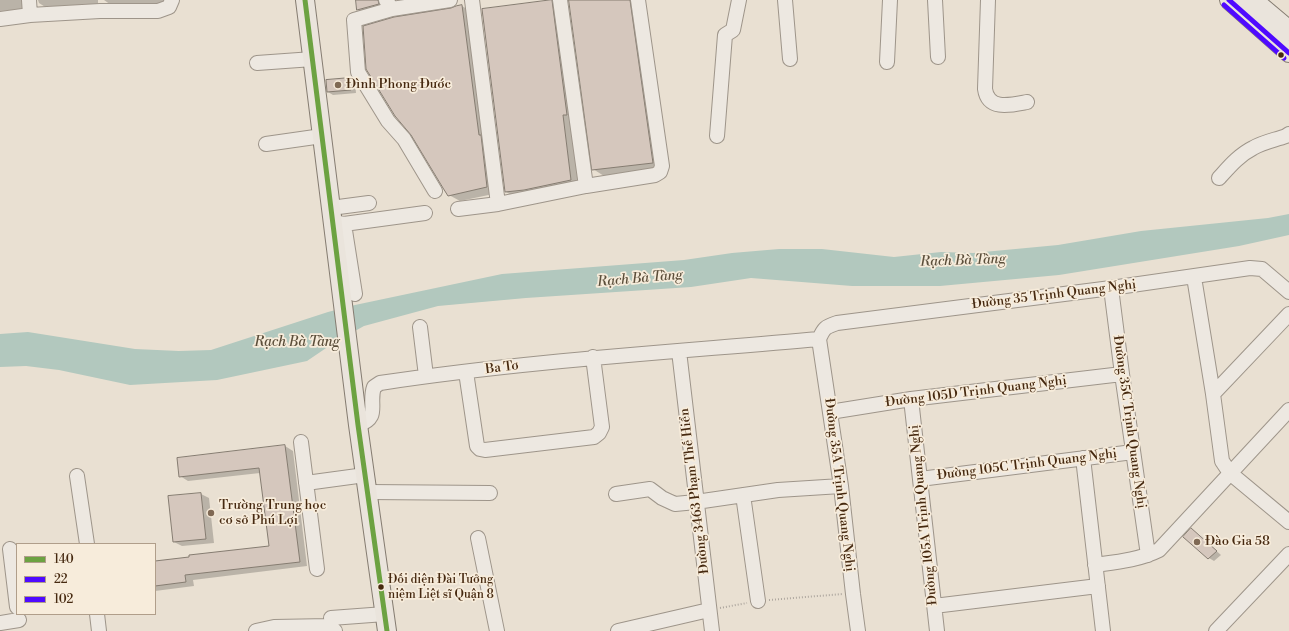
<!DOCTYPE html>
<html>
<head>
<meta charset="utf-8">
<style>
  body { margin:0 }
  #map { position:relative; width:1289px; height:631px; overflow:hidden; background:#e9e0d2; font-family:"Libre Bodoni",serif }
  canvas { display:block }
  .legend { position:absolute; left:16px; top:543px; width:140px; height:72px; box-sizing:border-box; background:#f7ecdb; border:1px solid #b09e8a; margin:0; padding:5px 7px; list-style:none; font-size:12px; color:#462910 }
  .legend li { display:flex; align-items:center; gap:8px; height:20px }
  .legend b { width:20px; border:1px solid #b09e8a }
</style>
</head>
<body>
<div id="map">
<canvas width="1289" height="631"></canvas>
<ul class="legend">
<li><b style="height:5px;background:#6ca241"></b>140</li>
<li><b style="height:5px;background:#4f0aff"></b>22</li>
<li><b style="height:5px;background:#4f0aff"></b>102</li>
</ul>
</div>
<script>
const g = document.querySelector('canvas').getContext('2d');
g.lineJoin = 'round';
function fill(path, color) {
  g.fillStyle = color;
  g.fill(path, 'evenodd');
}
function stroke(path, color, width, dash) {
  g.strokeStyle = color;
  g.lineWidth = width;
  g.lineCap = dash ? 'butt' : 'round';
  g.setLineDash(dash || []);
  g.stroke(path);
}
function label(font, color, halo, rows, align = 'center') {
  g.font = font + ' "Libre Bodoni",serif';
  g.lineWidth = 3.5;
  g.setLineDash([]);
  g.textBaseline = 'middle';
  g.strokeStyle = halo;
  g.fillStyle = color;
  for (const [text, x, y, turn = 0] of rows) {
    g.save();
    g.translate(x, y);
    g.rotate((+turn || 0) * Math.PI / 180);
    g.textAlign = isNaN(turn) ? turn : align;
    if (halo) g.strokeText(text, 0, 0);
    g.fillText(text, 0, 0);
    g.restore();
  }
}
fill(new Path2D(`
  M1289 214V235L1239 246 1059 275 940 286H852L751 278 691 287 526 298 438 306 364 326 335 342 307 361 217 380 130 385 59 370 26 366 0 367V334L28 332 135 349 179 351 211 350 328 312 355 305 502 274 684 260 732 253 779 249H822L894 257 941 252 973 253 1058 245 1141 231 1268 218Z`), '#b2c8be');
fill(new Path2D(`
  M0 0H29V10L0 11Z
  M38 0H98V8L50 10 39 3Z
  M104 0H170L171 5 114 7Z
  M357 0H392L369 16 358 10Z
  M570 0H643L663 168 604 176 593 169Z
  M551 1 562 7 581 186 517 198 506 192Z
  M462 6 472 12 498 193 460 201 449 195 452 9Z
  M350 79 355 82 356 93 333 95 328 92Z
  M285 446 293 451 307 566 193 580 194 586 155 591V562L270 547 260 473 188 481 180 476Z
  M201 494 209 498 214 543 182 546 174 542Z
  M1196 533 1221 555 1214 561 1209 558 1184 537Z`), '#0003');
const building = new Path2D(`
  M356 0H378L379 4 357 10Z
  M552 0 567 115H563L571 180 524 190 505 192 482 9Z
  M569 0H630L653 163 592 170Z
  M462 5 479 135H481L487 187 448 196 443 188 411 135 395 116 366 69 363 26 394 17 451 8 456 6Z
  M350 78 351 90 327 92 326 80Z
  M285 445 300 562 185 575 186 582 155 586V561L189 557V555L269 546 259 468 179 477 177 458Z
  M201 493 206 539 173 542 168 496Z
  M1191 528 1217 551 1208 559 1183 537Z`);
fill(building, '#d5c7bd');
stroke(building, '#857c71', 1);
const minor = new Path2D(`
  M29 0 30 15
  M386 0 392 9 450 0
  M472 0 498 204
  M560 0 586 186
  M785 0 790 59
  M935 0 938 57
  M988 0 985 89C988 111 1011 105 1027 102
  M392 9 354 20 358 72 388 121 404 139 435 191
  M0 19 30 15 100 11H158L169 7 172 0
  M887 62 890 0
  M257 63 313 59
  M717 136 725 35 733 30 739 0
  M266 144 322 136
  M1219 178C1229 167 1239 155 1253 148 1263 142 1275 140 1286 136L1289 134
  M331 208 369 203
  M458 209 498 204 586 186 655 175 660 172 662 166 638 0
  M333 222 344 224 425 213
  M344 224 355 294
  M1194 277 1213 394 1222 461 1230 473 1289 522
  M1111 288 1122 374 1148 555
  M420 327 426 376
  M819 339C824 328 825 327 837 323L1111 288 1250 268 1262 269 1289 292
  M819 339 841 486 853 594 858 631
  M679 351 712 631
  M466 372 477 446 480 449 485 450 594 437 599 433 602 427 593 357
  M1213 394 1289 314
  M911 399 937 631
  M830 412 911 399 1122 374
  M358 425C381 418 368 404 374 387L380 383C525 361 673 352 819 339
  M301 442 317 569
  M1083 458 1103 631
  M77 476 87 544
  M920 479 1133 452
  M306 483 365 475
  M368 492 490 493
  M616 494 650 489 662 498 675 504 696 502 778 490 841 486
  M743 495 758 601
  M478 538 497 631
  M10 549 17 607
  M1095 565C1117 562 1139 560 1159 550L1289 410
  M934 606 1098 586
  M97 614 99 631
  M331 618 385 614
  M0 623 19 620
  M256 631 274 627 329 626 335 631
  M618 631 709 610
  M1216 631 1289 554`);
const major = new Path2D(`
  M305 0 358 425 387 631
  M1229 0 1289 53`);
const highway = new Path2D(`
  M1252 0 1289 31`);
stroke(minor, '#9e958a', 16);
stroke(major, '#857c71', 20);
stroke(highway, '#857c71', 22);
stroke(new Path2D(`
  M769 600 843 594
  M720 608 747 603`), '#aea79f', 2, [1, 2]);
stroke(minor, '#ede8e1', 14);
stroke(major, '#eae4dc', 18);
stroke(highway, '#eae4dc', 20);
stroke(new Path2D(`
  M305 0 358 425 387 631`), '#6ca241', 5);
stroke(new Path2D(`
  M1229 0 1289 53`), '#4f0aff', 5);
stroke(new Path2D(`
  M1224 5 1284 58`), '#4f0aff', 5);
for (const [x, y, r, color] of [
  [1281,55,3.5,"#462910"],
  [338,85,4,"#7f6954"],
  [211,513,4,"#7f6954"],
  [1197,542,4,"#7f6954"],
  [381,587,3.5,"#462910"]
]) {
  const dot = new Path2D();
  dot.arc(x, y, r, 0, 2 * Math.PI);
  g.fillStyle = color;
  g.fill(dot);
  stroke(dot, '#f7ecdb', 1.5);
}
label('12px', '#462910', '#f7ecdb', [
  ["Đối diện Đài Tưởng",388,580],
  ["niệm Liệt sĩ Quận 8",388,595]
], 'left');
label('13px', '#462910', '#f7ecdb', [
  ["Đình Phong Đước",346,85],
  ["Trường Trung học",219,506],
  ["cơ sở Phú Lợi",219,521],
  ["Đào Gia 58",1205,542]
], 'left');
label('13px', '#462910', '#f7ecdb', [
  ["Đường 35 Trịnh Quang Nghị",1054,295,-7],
  ["Ba Tơ",502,368,-7],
  ["Đường 105D Trịnh Quang Nghị",976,392,-7],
  ["Đường 35C Trịnh Quang Nghị",1129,422,82],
  ["Đường 105C Trịnh Quang Nghị",1027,465,-7],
  ["Đường 35A Trịnh Quang Nghị",839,485,83],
  ["Đường 3463 Phạm Thế Hiển",695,491,-97],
  ["Đường 105A Trịnh Quang Nghị",924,515,-96]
]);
label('italic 14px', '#5b4e3a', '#f7ecdb', [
  ["Rạch Bà Tàng",963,261,-2],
  ["Rạch Bà Tàng",640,279,-5],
  ["Rạch Bà Tàng",297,343]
]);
</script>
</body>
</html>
